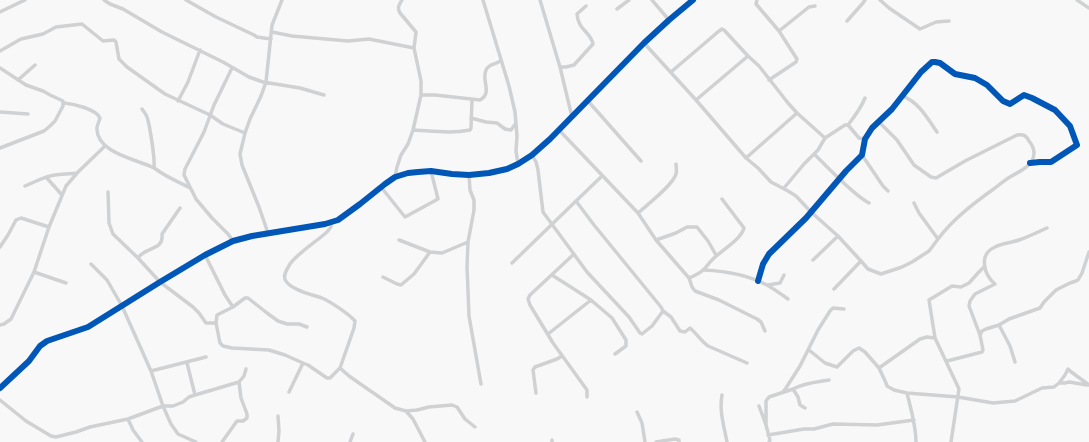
<!DOCTYPE html>
<html>
<head>
<meta charset="utf-8">
<style>
  body { margin:0 }
  canvas { display:block; background:#f8f8f8 }
</style>
</head>
<body>
<canvas width="1089" height="442"></canvas>
<script>
const g = document.querySelector('canvas').getContext('2d');
g.lineJoin = 'round';
function stroke(path, color, width, dash) {
  g.strokeStyle = color;
  g.lineWidth = width;
  g.lineCap = dash ? 'butt' : 'round';
  g.setLineDash(dash || []);
  g.stroke(path);
}
stroke(new Path2D(`
  M104 0 110 4 123 9 162 32 223 62 249 77 263 82 300 88 324 95
  M186 0 216 17 254 35 257 37 271 39
  M483 0 509 86 515 112 517 136 516 151 518 164
  M540 0 560 67 572 117
  M652 0 669 20
  M757 0 756 4 779 31 797 59 796 62 769 80
  M880 0 889 8 920 29 936 22 949 21
  M1077 0 1089 8
  M617 9 629 0
  M0 12 25 0
  M847 21 863 3 865 0
  M779 31 809 7 815 6
  M272 32 292 36 348 41 369 39 414 48
  M644 43 696 100 746 158 758 168 771 182 788 191 796 196 811 212 838 236 861 261 868 269 881 274 902 267 912 262 929 251 938 239
  M0 51 21 39 43 34 56 27 82 24 103 41 114 40 116 42 119 59 127 67 165 94 210 115 223 124 245 133
  M560 67H566L574 65 593 44C591 32 578 30 577 14L586 6
  M0 68 26 85 43 91 50 95 63 101V106L55 121 50 126 44 131 0 148
  M232 68 214 105 204 132 185 169 184 175 196 199 212 218 228 234 233 241
  M671 72 719 31 722 29 724 30 748 56 759 66 788 103 797 113 825 138
  M18 80 35 65
  M421 95H435L480 100C493 93 481 80 486 70 489 63 497 65 501 60
  M902 96C918 101 928 119 937 132
  M696 100 748 56
  M178 101 188 82 200 50
  M588 101 641 161
  M64 103C74 104 96 109 100 118 99 121 98 124 97 127 95 152 135 159 152 167 155 168 157 170 160 172 169 178 181 183 190 188
  M142 109C144 112 146 114 147 117 150 126 155 159 154 167
  M0 112 28 114
  M471 118 486 122 497 123 505 129 511 130 516 123
  M878 121 897 140 914 165 931 177 936 178 965 161 1017 135C1023 134 1026 135 1029 141 1034 147 1036 153 1032 161 1027 169 1018 172 1010 177 1005 180 1000 184 995 188 974 203 953 219 938 239L919 213 914 203
  M848 125C855 116 861 108 865 98
  M413 130C432 131 451 134 470 130L471 128 472 100
  M559 130 638 213 656 240 689 278 692 287 695 291 719 300 757 319 761 322 765 331
  M814 154C830 169 851 193 869 203
  M532 155 536 162 538 170 543 212 587 272 629 317 640 333 642 334 652 326 663 311
  M862 155 883 186 888 191
  M746 158 797 113
  M469 175 470 190 474 200V210L468 242 467 267 468 291 469 316 481 384
  M46 177 62 195
  M395 177 397 167 401 155 408 144 413 130 421 95V81L414 48 416 32 400 13C397 8 399 5 402 0
  M25 186C35 182 45 176 55 175 62 174 70 174 77 173
  M381 187 405 217 438 199 431 171
  M784 188 804 164 818 150 825 138 845 125H848L859 138 865 139
  M108 192 109 223 113 234 138 258 160 282 193 307 199 313 206 323H216L217 315 233 307
  M576 201 602 176
  M638 213C647 205 673 185 676 174 677 170 676 167 676 164
  M268 233 259 207 242 165 240 154 245 133 250 119 261 96 266 82 272 25 282 0
  M399 240 430 252 442 253 468 242
  M656 240 676 233 687 227H697L708 241 716 255
  M0 247 8 235 16 220 21 218 49 227
  M574 254 530 295 528 299 530 305 553 343 587 390V397
  M205 255 225 295 233 307 245 298H248L267 313 278 321 287 324H299L307 327
  M138 258C146 246 164 251 162 234L180 208
  M813 260 838 236
  M512 263 576 201 594 225 661 307 663 311 671 317 680 331 685 332 690 328C697 334 701 341 708 346L747 363
  M91 264 107 280 122 306 151 371 163 406 171 424 178 434 196 442
  M704 270C725 271 748 275 767 285 774 289 781 294 788 299
  M34 272 66 283
  M383 277 397 284 401 285 414 274 430 252
  M689 278C694 276 699 274 703 270 706 268 708 264 711 261 720 251 741 240 744 228L722 199
  M758 281 763 264 769 254 806 218 846 171 862 155 865 139 872 128 892 109 921 72 932 62H935L940 63 955 74 975 78 987 85 1003 101 1010 104 1024 95 1032 98 1055 110 1070 126 1077 145 1051 162H1040L1030 163
  M768 285 780 283 784 275
  M834 289 861 261
  M591 300 612 318 626 340V346L615 354
  M216 323 220 343 223 346 232 348 269 350 285 355 303 363
  M0 325 4 324 11 319 34 272 49 227 66 186 78 172 105 146
  M999 325 1010 346 1015 362
  M548 334 591 300 552 275
  M980 335 969 306 970 301 975 294 995 284C984 275 978 254 995 247 1002 243 1011 243 1019 240 1028 237 1038 232 1047 228
  M809 350 825 363 837 367 853 351 859 348 865 352 879 368
  M947 361 982 352 983 350 980 335 982 331 986 329 999 325 1009 319 1040 308 1044 302 1056 290 1070 283 1076 281 1078 280 1082 273 1089 252
  M187 363 195 395
  M340 368 349 376 395 408 406 411 417 410 429 407 452 405 457 407 465 419 475 427
  M151 371 206 357
  M1059 383H1065L1069 382 1087 385
  M0 388 29 361 40 346 47 341 88 327 160 282 205 255 233 241 252 236 325 224 338 220 360 204 385 184 395 177 408 173 418 172 431 171 452 174 469 175 489 173 507 169 518 164 532 155 550 139 644 43 669 20 693 0
  M793 389C804 383 817 382 829 380
  M289 392 303 363 308 365 327 378H330L340 368 354 328 355 321C349 314 331 302 322 298 313 295 291 290 286 281 282 276 287 269 290 264 297 254 317 241 327 232L331 227 330 223
  M536 393 533 370 535 367 557 359 562 356
  M782 393 786 388 800 366 818 330 830 311 833 308 844 309
  M907 393 958 397 993 403 1015 401 1042 388 1054 387 1059 383 1065 375 1068 369 1070 371 1089 385
  M722 395C719 411 724 426 727 442
  M0 400 26 421 51 436 56 437 76 432 90 427 128 419 163 406H173L183 402 189 397 195 395 239 382 244 376 246 369
  M759 406 766 425 770 440 769 442
  M406 411 413 419 425 442
  M637 412 642 423 645 442
  M278 416 279 431 278 442
  M128 419 133 430 142 442
  M766 425V401L769 397 793 389 798 397 800 405 805 408
  M768 435 804 429H814L833 424 877 425 914 420
  M552 440V442
  M222 442 237 421H243L247 418V414L241 398 239 382
  M350 442 353 434
  M656 442 675 439 679 440V442
  M916 442C916 425 911 410 907 393L894 390 887 386 886 383 879 368 920 339 927 337 935 338
  M951 442 959 389 935 338 929 300 952 286 961 287 969 283 978 273 984 267`), '#d0d1d3', 3.5);
stroke(new Path2D(`
  M758 281 763 264 769 254 806 218 846 171 862 155 865 139 872 128 892 109 921 72 932 62H935L940 63 955 74 975 78 987 85 1003 101 1010 104 1024 95 1032 98 1055 110 1070 126 1077 145 1051 162H1040L1030 163
  M0 388 29 361 40 346 47 341 88 327 160 282 205 255 233 241 252 236 325 224 338 220 360 204 385 184 395 177 408 173 418 172 431 171 452 174 469 175 489 173 507 169 518 164 532 155 550 139 644 43 669 20 693 0`), '#0057b8', 6);
</script>
</body>
</html>
